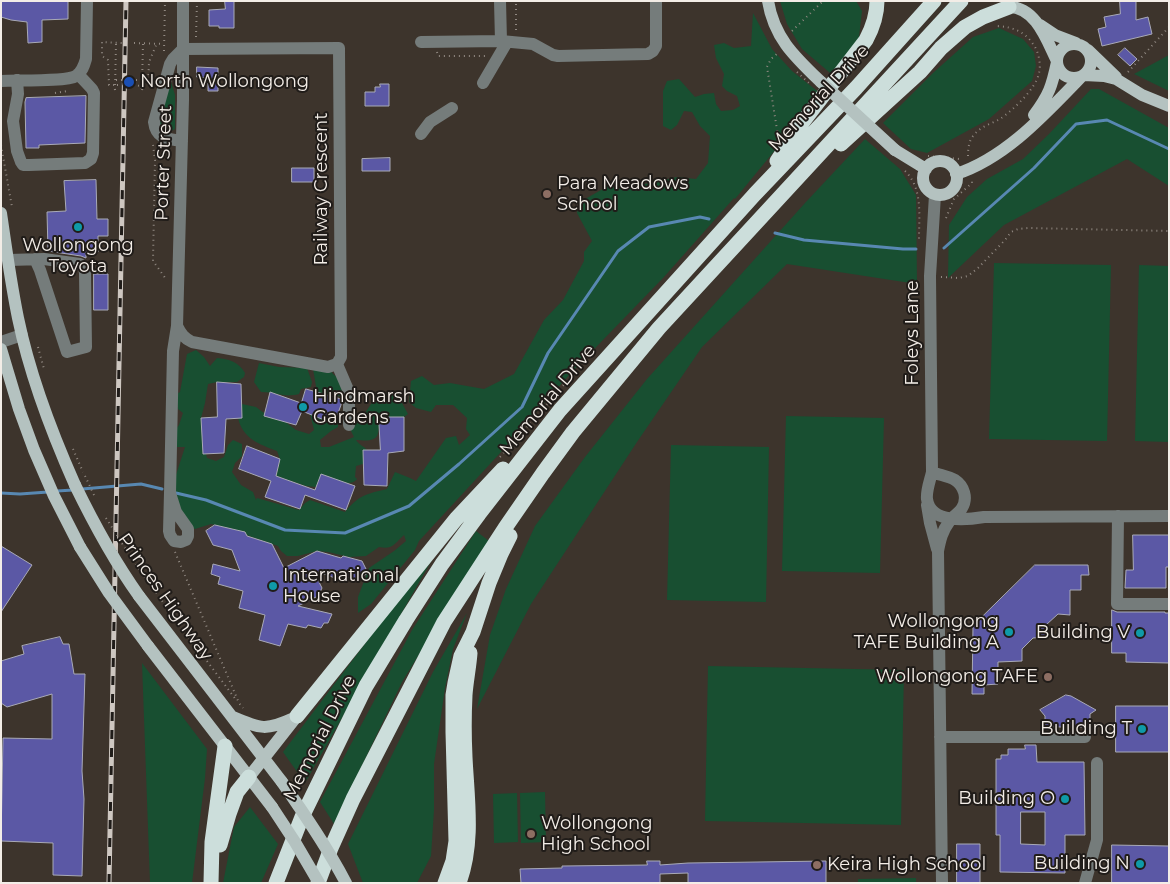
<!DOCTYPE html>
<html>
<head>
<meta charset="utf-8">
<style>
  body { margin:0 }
  #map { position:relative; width:1170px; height:884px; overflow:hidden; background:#3d342c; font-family:Montserrat,sans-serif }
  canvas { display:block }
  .frame { position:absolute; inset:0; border:2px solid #f3ede7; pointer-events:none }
</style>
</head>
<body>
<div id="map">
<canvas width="1170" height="884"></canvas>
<div class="frame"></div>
</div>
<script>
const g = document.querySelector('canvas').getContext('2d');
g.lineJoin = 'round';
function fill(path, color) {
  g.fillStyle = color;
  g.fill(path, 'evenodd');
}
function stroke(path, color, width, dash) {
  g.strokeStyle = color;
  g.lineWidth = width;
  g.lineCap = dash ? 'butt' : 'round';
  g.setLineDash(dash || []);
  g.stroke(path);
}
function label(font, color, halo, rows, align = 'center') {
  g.font = font + ' Montserrat,sans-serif';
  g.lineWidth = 4;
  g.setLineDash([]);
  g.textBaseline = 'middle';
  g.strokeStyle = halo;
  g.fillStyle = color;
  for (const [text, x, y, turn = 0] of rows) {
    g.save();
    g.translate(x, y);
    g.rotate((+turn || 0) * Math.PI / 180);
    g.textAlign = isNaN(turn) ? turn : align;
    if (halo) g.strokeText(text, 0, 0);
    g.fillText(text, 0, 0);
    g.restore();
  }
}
fill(new Path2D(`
  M780 1H856L862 11 858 45 836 78 802 49 787 24Z
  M753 13 772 49 792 71 821 94 735 199 734 198 663 278 570 374 501 452 419 541 415 550 371 604 358 613V597L369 568 394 551 406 541 404 535C395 543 393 550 379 547L366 556 349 557 328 552 317 551 298 556H287L281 551 278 546 246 535 245 532 211 524 195 529 176 518 175 478 185 447H176L171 436 179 425 183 413 178 409 175 395 180 392 187 354 196 350 204 357 210 366 217 358C229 359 239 362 245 373L244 377 237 382H217L208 384 205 403 201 418 203 454H206L207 458 216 461 224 457 228 445 233 440 242 444V456L235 463 232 472 241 485 253 492 256 500 257 498 299 510 305 503 310 500 345 512C359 495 366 494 387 489L395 472 410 478 416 481 446 438 456 436 459 445 470 435 466 429 467 418 453 405H436L431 412 416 408 409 402 411 381 422 376 434 385 450 383 484 389 514 374 544 320 563 300 584 261V252L592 241 577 213 580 202 608 186 622 189 677 177 696 179 708 163 710 136 700 126 692 112 684 111 677 125 671 130 663 126V91L667 81 679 79 695 97 704 94 714 93 716 104 721 111 733 110 740 106 737 96 727 91 722 86 724 74 716 58 714 45 724 43 734 48 751 46Z
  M999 28 1023 39 1034 52 1036 66 1032 81 989 119 927 153 911 149 883 123 933 73 973 37Z
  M1169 55V91L1134 74Z
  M171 82 175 95V129L169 132C163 131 160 127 159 121 159 114 168 91 171 82Z
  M1091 89H1099L1169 128V186L1127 159 1004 225 948 278 949 225 967 197 987 179 1023 159 1049 134Z
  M865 139 900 169 916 195 917 284 787 264 702 347 637 442 531 604 477 709 490 635 506 589 535 526 585 457 647 379 805 203Z
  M994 263 1111 265 1107 441 989 439Z
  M1139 265 1169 266V442L1135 441Z
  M259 363 279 367 307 368 312 382 311 387 301 389 299 394C283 398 276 392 261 392L254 382Z
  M328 367 333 374 344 383 345 394 343 397 317 392 313 369Z
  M379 392 394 394 402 403 408 414 404 417H379C379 438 379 442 356 440 359 445 364 446 367 450L363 451V464L356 466 355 477 357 479C349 489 331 478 321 474L316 487 306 486 276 476 280 459 277 451C259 444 243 439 238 418H242V404L256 407 264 413V416L284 421 296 430 309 434 314 430 310 414 334 423 335 420 338 422V427L331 431 320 440 321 447H329L354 437 350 429 357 417 365 413Z
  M786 416 884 418 880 573 782 571Z
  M671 445 769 447 766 602 667 600Z
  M476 531 489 541 402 682 334 824 320 802 412 630Z
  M442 542 305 783 283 752Z
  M467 613 453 649 445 688 434 764V810L431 856 417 883H363L348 844 433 672Z
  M142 663 207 749 205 778 192 883H150Z
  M708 666 904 670 901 825 705 821Z
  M545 792 546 842 521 843 520 793Z
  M517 793 518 842 494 843 493 794Z
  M250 807 278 844 261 883H223L234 827Z
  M916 878V883H858V879Z`), '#184f31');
stroke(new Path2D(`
  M775 233 804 240 903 249H916
  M944 248 1034 168 1076 124 1107 120 1169 149
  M82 489 141 484 162 489
  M57 491 73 490
  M1 493 20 494 48 492
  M176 493 206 500 285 530 345 533 409 506 459 464 522 407 548 353 618 251 649 227 700 217 709 219`), '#5888b2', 3);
const building = new Path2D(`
  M1 1H68V19L42 20V42L28 43 27 22 11 20 1 17Z
  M225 1H234V28H219V26H209V10L225 9Z
  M1120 1H1136V20L1148 17 1152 34 1102 46 1098 29 1106 27 1104 17 1120 14Z
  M1125 48 1137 59 1130 66 1118 55Z
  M197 67 218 68V91H208V78L197 77Z
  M380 84H389V106H365V92H375V87H380Z
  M86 96 85 143 39 145V148H26L25 102 26 98Z
  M390 158V171H362V159Z
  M292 168H314V182H292Z
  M96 180 97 219H108V236H98V252H86V258L81 256 48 251 47 212 66 211 64 181Z
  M94 274H108V310H94Z
  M217 382 241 384 242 418 226 419 224 453 203 454 201 418 217 417Z
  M306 389 341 399V405L334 424 302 411 296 425 264 416 270 392 301 403Z
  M379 417H404V451L388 453 387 486 364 485 363 450H380Z
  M247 446 280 459 276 476 315 490 321 474 355 486 346 510 305 495 300 509 265 497 271 481 239 469Z
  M215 525 245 532 247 536 272 544 284 568 317 551 341 558 343 556 362 561 368 573 357 580 339 575 335 578 313 570 322 588 318 596 298 606 332 614 328 623H324L321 628 308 625 306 628 288 624 280 646 259 640 265 615 239 608 243 591 218 584 220 577 211 574 213 564 240 571 232 550 213 545 206 531Z
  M1133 535H1169V567H1166V588H1125L1126 570H1133Z
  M1 546 32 565 1 612Z
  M1035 565H1088L1089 575H1081V590H1070V615L1058 614 1046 625V637L1033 638 1022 649V661L998 662V684L984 685V694H972L973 626Z
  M1112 610 1117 612H1165V613H1169V663L1126 662V653H1112Z
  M60 637 63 644H69L74 674H85L82 771 84 799 82 876 53 875V843L1 841 3 738 52 739V694L7 707 1 703V661L24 654 22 646Z
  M1066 695 1071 696 1096 710 1090 714V727H1045V716L1040 710Z
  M1116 706H1169V752H1116Z
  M1025 745H1036L1037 762H1084L1085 835H1065V873L1000 872V835H996V759H1001V755H1008V749H1025ZM1021 812H1045V845L1021 844Z
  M957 844H980V883H957Z
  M1112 845 1169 846V883H1112Z
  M647 861H660V865L688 863 826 861V883H688V873L660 874V883H521L520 869 562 868V866L647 865Z`);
fill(building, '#5b58a5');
stroke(building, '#a9aab7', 1);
stroke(new Path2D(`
  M516 30V1
  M792 31 823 1
  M196 37 197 1
  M134 43 164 44
  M164 51 165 1
  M437 52 438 56H486
  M1128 72 1169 27
  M117 85H122
  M133 85 141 86 142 90
  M142 85 143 43
  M115 90 114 85H109L108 60 102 56V42L123 43
  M115 90 116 43
  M142 90 143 86H148L149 62 157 43
  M55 93 68 91
  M778 136 767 67 771 59 778 53
  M1 145 12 207
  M153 145 155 160 153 261 166 279
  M160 148 162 151 163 157
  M928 156 960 159
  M968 156C968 148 969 140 974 135 981 126 991 124 1000 119 1013 110 1036 89 1039 73 1041 65 1039 54 1035 47 1026 32 1014 27 997 26
  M905 171C923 188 919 216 919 239
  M946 218 954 199 972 183V180
  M941 277 959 278 968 276 978 268 1005 240 1011 232 1018 229 1028 228 1169 231
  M38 347 44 369
  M556 393 573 375
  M73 449 83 472
  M500 457 550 401
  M85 476 95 497
  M175 552 239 703 243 708
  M168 609 237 701`), '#918982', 2, [1, 4]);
stroke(new Path2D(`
  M501 41 533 44 553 55 558 56 648 54 653 51 656 46V1
  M421 42 501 41 500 1
  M183 49 339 48 341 357 337 364
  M17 80 18 94 13 121 17 151 21 162 23 165H29L85 163 91 159 93 153 94 93 92 89 78 74
  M1 81C16 80 66 82 76 76 82 72 84 66 86 59L87 1
  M483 83 507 42
  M421 134 430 122 452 108
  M182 141C168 139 156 139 154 122L170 64 173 59 183 49
  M935 195 930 276 932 472C930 481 926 491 927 499 930 524 967 520 984 517L1169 516
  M9 260 44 259 80 264 84 267 85 273 86 347 67 352 40 270 35 259
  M177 326C181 334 184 338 192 342L328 367 337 364
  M1 342 22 335
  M337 364 349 392V425
  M932 472C939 475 948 476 955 480 964 486 968 498 962 508 959 514 952 516 949 522 942 531 940 541 938 551L942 883
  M170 493 169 531 170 535 174 541 181 542 186 540 188 536V529L176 512 170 493 173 351 177 326 183 100V1
  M927 505 930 523 937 549
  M1118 516 1117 604H1169
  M940 737H1085
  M1085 883 1097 840V763`), '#757c7b', 12);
stroke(new Path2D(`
  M768 1C774 38 795 57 821 82
  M1009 7C1036 7 1047 41 1057 61
  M1040 25 1055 35 1076 43
  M1057 61a17 17 0 1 1 34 0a17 17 0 1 1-34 0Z
  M1088 50 1116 77
  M1084 75 1104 76 1116 79 1142 95 1169 106
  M1034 115C1049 95 1052 86 1057 62
  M895 150 926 169
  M923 178a17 17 0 1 1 34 0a17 17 0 1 1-34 0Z
  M956 174C1006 158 1046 113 1082 76
  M1 213C6 248 11 284 18 318 30 376 51 431 75 485
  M1 349 19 409 34 450 54 496 80 547
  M139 596 282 782
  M148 646 272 807
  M233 717C261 729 266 731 294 718
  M249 777 297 716`), '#b4c2c0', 12);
stroke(new Path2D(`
  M841 144 920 72 941 48 965 27 983 17 1009 7
  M777 161 802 123 866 40C873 27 877 16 877 1
  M297 716 456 519 503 469
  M220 845 229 814 237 792 249 777
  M211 883 212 842 225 746
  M276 883 302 817 366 686 406 620 442 564 479 514 560 410 755 194 856 88 934 1
  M318 883 331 848 353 799 444 622 505 528 543 473 573 432 659 328 961 1
  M445 883 453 861 456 841 453 732V695L455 683 461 656 473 632 489 583 501 554 510 536
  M459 883C474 842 467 799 465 757 464 737 464 715 465 695 466 681 469 667 470 653`), '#ccdedb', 15);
const rail = new Path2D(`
  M109 883 126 1`);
stroke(rail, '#cec7c1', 5);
stroke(rail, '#201c19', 3, [9]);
stroke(new Path2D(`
  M797 72 810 84
  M116 80H142
  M106 518 132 559 168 609`), '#918982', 2, [1, 4]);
stroke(new Path2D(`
  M821 82 895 150
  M75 485C94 524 114 561 139 596
  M80 547 109 593 148 646
  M282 782C305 815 327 847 346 883
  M272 807 295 842 319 883`), '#b4c2c0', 12);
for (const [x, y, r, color] of [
  [129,82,6,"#1a4fb4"],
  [547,194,5,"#8d6e63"],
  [78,227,5,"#0f9aa8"],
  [303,407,5,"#0f9aa8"],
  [273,586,5,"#0f9aa8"],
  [1009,632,5,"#0f9aa8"],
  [1140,633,5,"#0f9aa8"],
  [1048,677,5,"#8d6e63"],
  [1142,729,5,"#0f9aa8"],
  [1065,799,5,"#0f9aa8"],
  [531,834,5,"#8d6e63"],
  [1140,864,5,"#0f9aa8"],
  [817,865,5,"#8d6e63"]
]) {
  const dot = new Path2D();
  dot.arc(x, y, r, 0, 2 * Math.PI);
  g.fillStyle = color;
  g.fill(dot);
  stroke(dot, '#201c19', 2);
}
label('18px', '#f3ede7', '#201c19', [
  ["North Wollongong",140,82],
  ["Para Meadows",557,184],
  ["School",557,205],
  ["Wollongong",78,246,"center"],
  ["Toyota",78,267,"center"],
  ["Hindmarsh",313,397],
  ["Gardens",313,418],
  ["International",283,576],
  ["House",283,597],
  ["Wollongong",999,622,"right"],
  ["TAFE Building A",999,643,"right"],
  ["Building V",1130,633,"right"],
  ["Wollongong TAFE",1038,677,"right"],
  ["Building T",1132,729,"right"],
  ["Building O",1055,799,"right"],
  ["Wollongong",541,824],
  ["High School",541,845],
  ["Building N",1130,864,"right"],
  ["Keira High School",827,865]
], 'left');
label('18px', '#f3ede7', '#201c19', [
  ["Memorial Drive",819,98,-47],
  ["Porter Street",164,163,-88],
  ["Railway Crescent",322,189,-90],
  ["Foleys Lane",913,333,-90],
  ["Memorial Drive",548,400,-50],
  ["Princes Highway",165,597,55],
  ["Memorial Drive",320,738,-63]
]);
</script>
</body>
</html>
